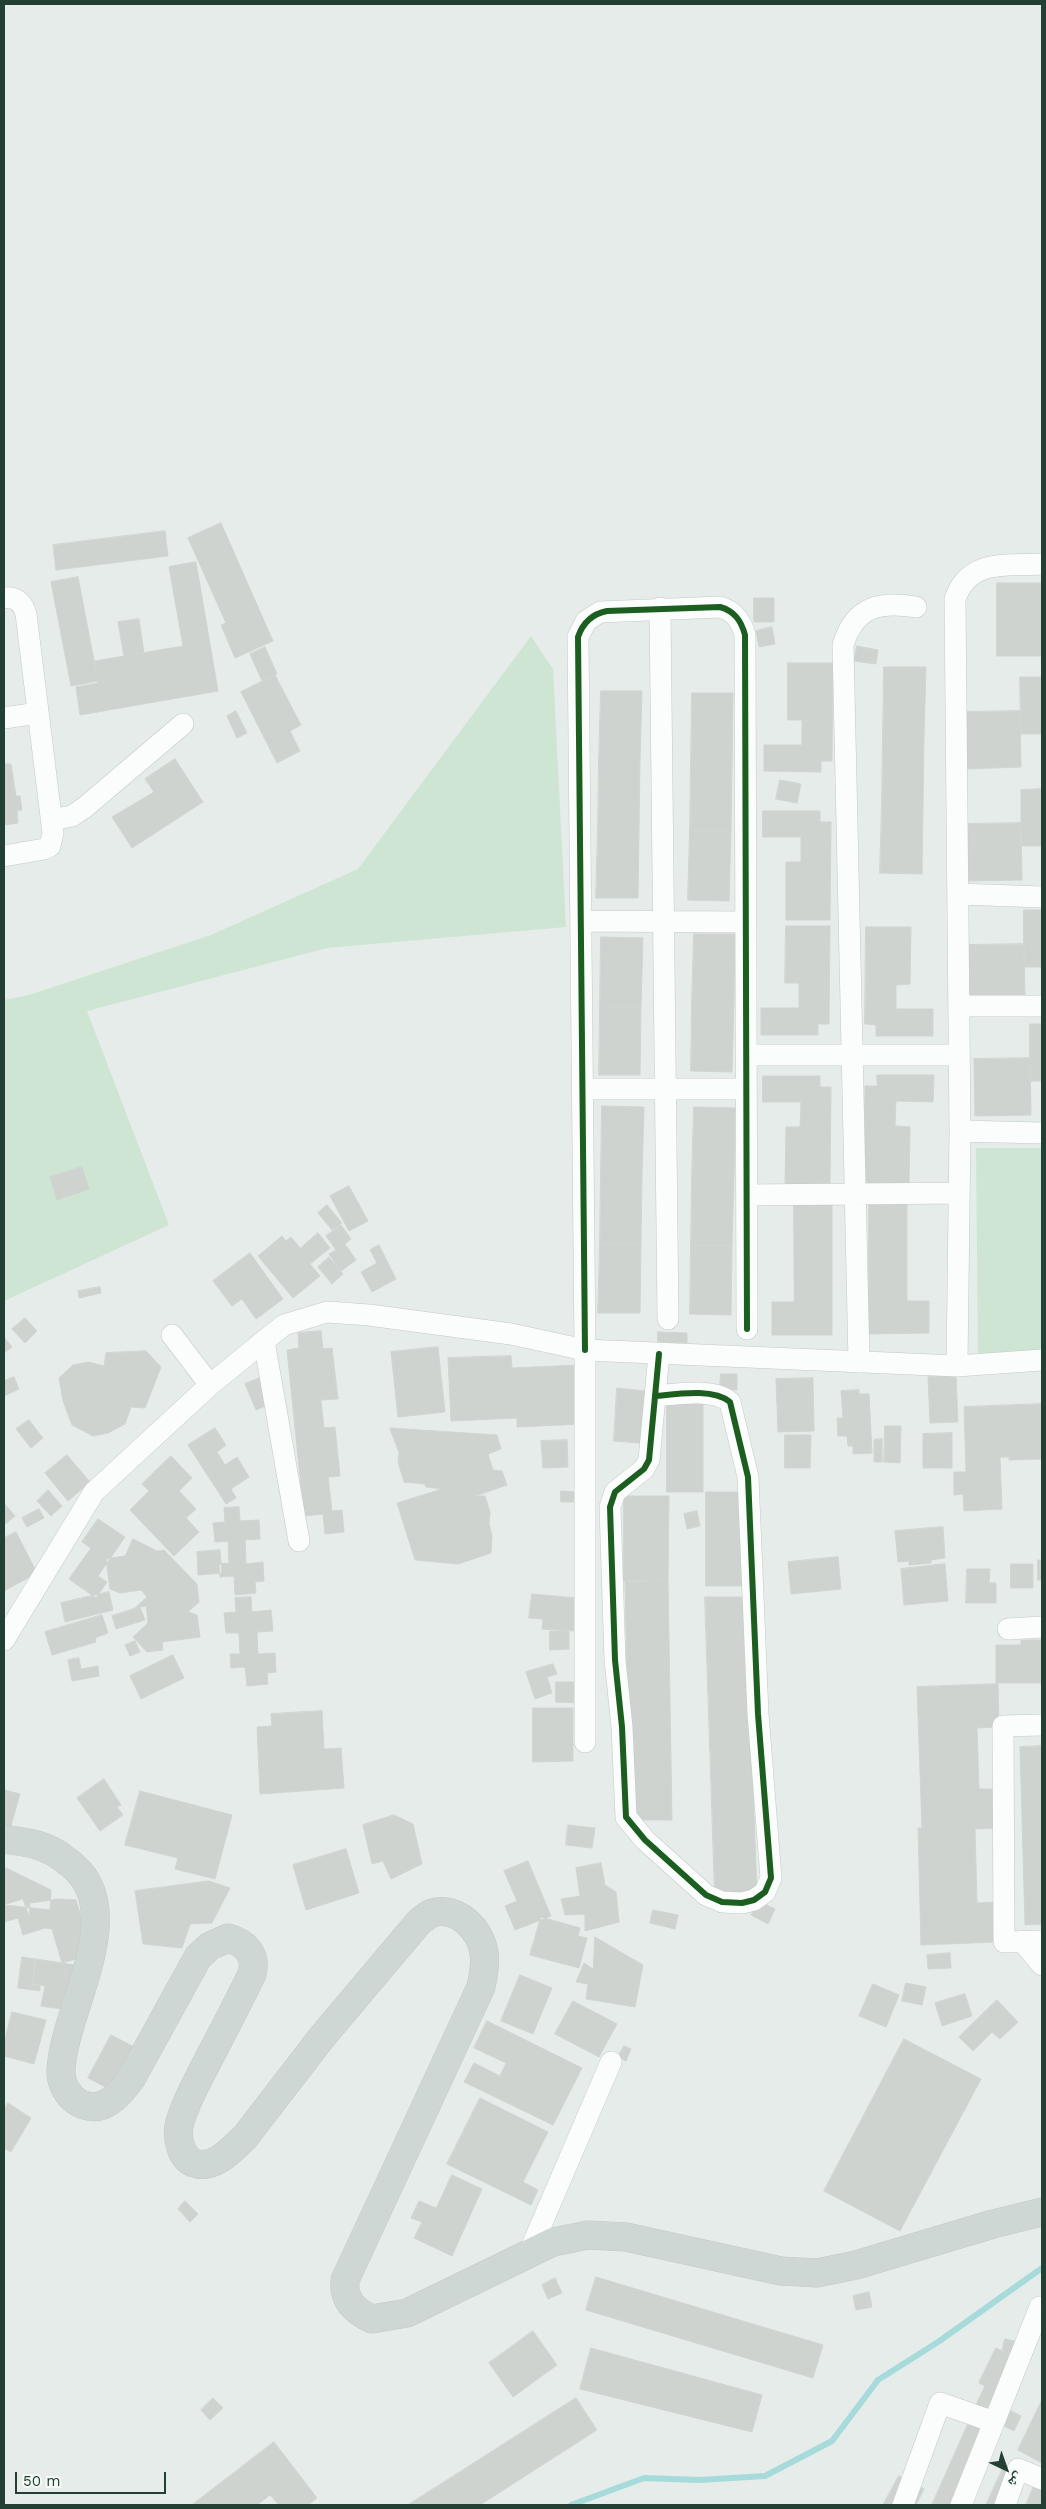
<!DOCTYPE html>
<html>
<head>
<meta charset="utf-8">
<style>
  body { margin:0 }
  #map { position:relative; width:1046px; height:2509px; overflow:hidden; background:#e6ece9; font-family:"Work Sans","Noto Naskh Arabic",sans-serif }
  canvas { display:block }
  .frame { position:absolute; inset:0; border:5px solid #234034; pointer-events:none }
  .north { position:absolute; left:981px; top:2444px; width:50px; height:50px; -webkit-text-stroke:4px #f5faf7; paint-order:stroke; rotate:138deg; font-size:14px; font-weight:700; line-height:20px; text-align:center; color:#234034 }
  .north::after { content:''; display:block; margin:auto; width:18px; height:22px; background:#234034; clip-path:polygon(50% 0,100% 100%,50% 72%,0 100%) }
  .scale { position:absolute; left:15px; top:2472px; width:151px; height:22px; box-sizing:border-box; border:2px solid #234034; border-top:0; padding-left:6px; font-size:15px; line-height:18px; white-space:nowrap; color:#234034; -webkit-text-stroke:4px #f5faf7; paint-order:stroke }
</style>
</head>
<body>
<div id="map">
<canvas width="1046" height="2509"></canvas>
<div class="frame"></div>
<div class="north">ش</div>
<div class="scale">50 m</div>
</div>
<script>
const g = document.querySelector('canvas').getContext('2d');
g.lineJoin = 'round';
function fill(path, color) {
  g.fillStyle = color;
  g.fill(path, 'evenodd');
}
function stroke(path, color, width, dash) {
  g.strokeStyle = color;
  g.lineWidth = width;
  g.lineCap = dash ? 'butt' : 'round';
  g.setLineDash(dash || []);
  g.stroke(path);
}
fill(new Path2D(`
  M531 636 553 669 566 927 327 948 87 1011 169 1225 4 1301V1000L29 995 211 935 358 869Z
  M976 1148H1042V1351L978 1354Z`), '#cfe5d3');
stroke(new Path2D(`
  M571 2505 644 2478 700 2480 765 2476 832 2441 878 2380 938 2342 1042 2268`), '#a7dada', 6);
const building = new Path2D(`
  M221 523 273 641 235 658 221 625 226 623 188 538Z
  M165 531 168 556 56 570 53 545Z
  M196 562 218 691 80 715 76 687 98 683 95 661 183 646 169 567Z
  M78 577 98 681 71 686 51 582Z
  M997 583H1042V656H997Z
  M754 598H774V622H754Z
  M139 619 144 653 124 656 118 622Z
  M772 627 775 644 759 647 756 631Z
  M857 646 878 650 876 664 854 661Z
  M265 647 277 674 262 681 250 654Z
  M788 663H833L832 761H821V772L764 771V745H802V720H788Z
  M884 667H926L924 736 883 735Z
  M275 675 301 725 290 731 300 751 277 763 241 692Z
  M1020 677H1042V734H1021Z
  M601 691H642L640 760 599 759Z
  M692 693H733L732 762 691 761Z
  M236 711 247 733 237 738 227 716Z
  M1020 711 1021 767 966 769 964 712Z
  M883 735 924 736 923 805 882 804Z
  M175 759 203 802 132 848 112 817 154 792 145 779Z
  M599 759 640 760 639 829 598 828Z
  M691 761 732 762 731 831H690Z
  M4 764H11L16 796H20L22 810 17 811 18 823 4 825Z
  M780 780 801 784 797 803 776 799Z
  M1042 789V846H1021V790Z
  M882 804 923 805 922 874 880 873Z
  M763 811H820V822H831L830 920H786V862H801V837H763Z
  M1021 823 1022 880 966 881 965 824Z
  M598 828 639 829 638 898H596Z
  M690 831H731L729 901 688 900Z
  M1024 910H1042V967H1024Z
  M786 926H830L829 1024H818V1035H761V1008H799V983H785Z
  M866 927H911L910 984 896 985V1009H933V1036H876V1025L865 1024Z
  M694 934H735L734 1003 692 1002Z
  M601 937 643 938 641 1006H600Z
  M1024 944 1025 1000 969 1002 968 945Z
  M692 1002 734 1003 732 1072 691 1071Z
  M600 1006H641L640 1075H599Z
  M1030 1024H1042V1081H1030Z
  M1030 1058 1031 1115 975 1116 974 1059Z
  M877 1075H934L933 1102 896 1101 895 1126 910 1127 909 1184H864L865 1086H877Z
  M763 1076H820V1087H831L830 1185H785L786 1127H800L801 1102H763Z
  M602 1106 644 1107 642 1175 601 1174Z
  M694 1107 735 1108 734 1176H692Z
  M82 1167 89 1189 57 1200 50 1177Z
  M601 1174 642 1175 641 1244H600Z
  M692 1176H734L732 1245H691Z
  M349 1186 368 1221 349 1231 330 1196Z
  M869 1202H907V1301H929V1333L869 1334Z
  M794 1203H832V1335H772V1302H794Z
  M327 1205 342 1223 332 1230 318 1213Z
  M341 1225 351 1239 345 1244 356 1260 341 1271 329 1254 336 1250 326 1236Z
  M318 1233 330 1248 310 1264 320 1276 293 1298 258 1256 282 1236 286 1241 291 1237 300 1248Z
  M600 1244H641L640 1313H598Z
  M379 1245 396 1279 372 1292 361 1272 377 1263 370 1250Z
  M691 1245H732L731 1315 690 1314Z
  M250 1253 283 1299 256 1319 242 1299 232 1306 213 1281Z
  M329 1257 343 1274 332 1284 318 1267Z
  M100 1287 101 1293 79 1298 78 1291Z
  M25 1318 37 1331 25 1343 12 1329Z
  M321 1331 323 1349 332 1348 338 1399 321 1400 324 1428 335 1427 340 1476 328 1477 332 1511 342 1510 344 1532 325 1534 323 1514 304 1516 287 1350 299 1348 298 1333Z
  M658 1332 687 1333V1343L658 1342Z
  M4 1337 12 1347 4 1353Z
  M438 1347 445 1412 398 1417 391 1352Z
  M146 1351 161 1367 145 1408 131 1407 125 1424 108 1433 93 1436 72 1425 63 1401 59 1378 73 1365 89 1362 104 1366 106 1353Z
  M511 1356 512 1368 579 1365 581 1424 517 1427V1418L451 1421 448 1358Z
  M721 1374H737V1390L720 1389Z
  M956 1376 958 1422 930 1423 928 1377Z
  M14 1377 19 1389 4 1396V1381Z
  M262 1377 272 1403 256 1410 245 1384Z
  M813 1378 814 1431 778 1432 776 1379Z
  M617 1388 645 1391 640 1443 614 1441Z
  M859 1390V1394H869L872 1453 853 1454V1446H848L847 1436H838L837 1418H843L841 1391Z
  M667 1397H703V1492H667Z
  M1042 1404V1459L1009 1460V1457H1000L1002 1509 964 1511 963 1494 954 1495V1472H966L964 1407Z
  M29 1420 43 1438 31 1448 16 1429Z
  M885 1426H901L900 1463 884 1462Z
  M215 1428 226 1445 217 1452 225 1465 237 1457 249 1477 231 1489 236 1498 226 1504 188 1445Z
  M390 1428 497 1435 501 1449 488 1454 493 1470 502 1471 507 1485 475 1496H485L490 1512 489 1524 492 1535 491 1553 458 1564 415 1560 397 1503 442 1489 426 1487 425 1484 404 1482 398 1462 399 1453Z
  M952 1433V1468H923V1434Z
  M785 1435H811L810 1468H785Z
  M882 1439V1462H874V1440Z
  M567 1440 568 1467 543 1468 541 1441Z
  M67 1455 90 1482 68 1501 45 1473Z
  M171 1456 192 1478 179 1491 196 1509 186 1518 199 1532 174 1556 130 1510 149 1491 142 1484Z
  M48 1490 62 1506 51 1516 37 1501Z
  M561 1491 576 1492V1502H561Z
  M706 1492H747V1586H706Z
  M624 1496H669L668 1580 624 1581Z
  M4 1503 15 1516 4 1525Z
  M239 1507 240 1521 259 1520 260 1539 245 1540 246 1564 263 1562 264 1581 255 1582 256 1593 235 1595 234 1576 220 1577 219 1564 229 1563 228 1541 215 1542 213 1523 225 1522 224 1508Z
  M39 1509 44 1518 27 1527 22 1518Z
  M697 1511 700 1526 687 1529 684 1514Z
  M98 1519 125 1537 98 1576 107 1582 96 1598 69 1579 91 1548 82 1542Z
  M943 1527 945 1558 931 1560V1563L909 1565V1561L898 1562 895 1531Z
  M16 1532 37 1573 4 1591V1538Z
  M133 1539 157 1551 164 1550 197 1584 199 1602 188 1612 197 1615 200 1637 162 1642 163 1650 147 1652 133 1637 148 1623 146 1606 135 1608 147 1597 141 1590 120 1593 110 1589 106 1559 125 1556Z
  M220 1550 222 1573 198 1575 197 1552Z
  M838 1557 841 1589 791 1594 788 1562Z
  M1038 1560H1042V1580H1038Z
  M945 1564 948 1601 904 1605 901 1569Z
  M1011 1564H1033V1588H1011Z
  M967 1569H990L989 1583H996V1603H966Z
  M668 1580 672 1820H630L625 1582Z
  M109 1592 113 1610 65 1622 61 1603Z
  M532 1594 577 1598 574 1631 542 1629 543 1619 529 1618Z
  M251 1597 252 1612 271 1610 273 1631 257 1632 258 1654 275 1653 276 1672 267 1673 268 1684 247 1686 245 1667 231 1668 230 1654H240L239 1633H226L224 1613 236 1612 235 1598Z
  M705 1597H746L757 1895 715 1896Z
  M140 1607 145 1620 116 1629 112 1616Z
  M102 1615 108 1633 95 1638 96 1642 52 1655 45 1632Z
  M550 1631H569V1649L550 1650Z
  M1041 1633 1042 1683H996V1645H1021V1640H1041Z
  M135 1641 140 1652 130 1656 125 1645Z
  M173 1655 184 1678 141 1699 130 1676Z
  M79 1658 81 1669 98 1666 99 1676 72 1681 68 1660Z
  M553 1664 557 1674 547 1677 552 1693 535 1699 526 1672Z
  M556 1682H581V1703L556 1702Z
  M998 1684 999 1727 977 1728 979 1789H999L1000 1828 975 1829 977 1903 996 1902 997 1942 921 1945 918 1828H922L917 1687Z
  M533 1708H573V1761L533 1762Z
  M322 1711 324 1749 341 1748 344 1788 260 1794 257 1727 272 1726 271 1714Z
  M1042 1746V1924L1025 1925 1020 1747Z
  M104 1779 121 1805 117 1807 123 1815 100 1831 77 1798Z
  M4 1790 20 1794 10 1829 4 1827Z
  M140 1791 232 1815 215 1879 175 1869 178 1858 125 1845Z
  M394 1815 413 1824 422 1864 391 1879 383 1861 372 1864 363 1825Z
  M568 1825 595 1828 592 1848 566 1845Z
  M346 1849 359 1893 306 1910 293 1865Z
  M528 1861 551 1916 515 1930 505 1906 517 1901 504 1871Z
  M601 1863 605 1885 616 1892 619 1922 585 1931V1914L565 1915 561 1899 580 1896 576 1868Z
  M4 1867 51 1890 50 1910 4 1905Z
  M209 1881 230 1888 212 1923 190 1924 182 1948 143 1944 135 1891Z
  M23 1899 29 1917 30 1903 59 1899 76 1900 83 1923 95 1920 76 1959 62 1963 52 1929 45 1928 23 1935 18 1918 4 1922V1905Z
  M759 1901 775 1909 768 1924 751 1915Z
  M653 1910 678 1915 675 1929 650 1923Z
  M541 1917 580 1928 578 1936 587 1938 579 1968 530 1955Z
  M595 1937 643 1965 635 2007 586 1999 588 1984 576 1982 584 1963 593 1969Z
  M950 1953 951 1968 928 1969 927 1955Z
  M22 1957 35 1959 32 1985 40 1986V1991L18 1988Z
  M36 1959 74 1965 75 2011 41 2006 45 1986 33 1984Z
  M520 1975 552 1988 533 2034 501 2021Z
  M906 1983 926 1987 922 2005 902 2001Z
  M873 1984 899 1995 886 2027 859 2016Z
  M965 1994 972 2016 942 2026 935 2003Z
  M997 2000 1018 2022 1000 2039 992 2032 973 2051 959 2037Z
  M573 2001 617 2024 599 2057 555 2034Z
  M12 2012 46 2020 34 2064 4 2056V2044Z
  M487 2021 582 2068 553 2125 464 2082 474 2063 500 2076 506 2063 474 2048Z
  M111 2035 136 2048 113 2091 88 2078Z
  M904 2039 981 2079 900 2231 824 2191Z
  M624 2046 631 2049 626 2061 618 2057Z
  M480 2098 548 2132 523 2182 538 2190 531 2205 447 2164Z
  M8 2103 31 2118 11 2152 4 2148V2110Z
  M452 2175 482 2189 452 2256 414 2238 422 2222 411 2218 419 2201 436 2208Z
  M185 2201 198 2214 190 2222 178 2209Z
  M596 2277 823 2345 813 2378 586 2310Z
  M555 2278 562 2293 548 2299 542 2285Z
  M869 2292 872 2307 856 2310 853 2296Z
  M533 2331 557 2365 513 2397 489 2363Z
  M1005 2339 1024 2343 1021 2356 1002 2352Z
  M591 2348 762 2395 752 2432 580 2389Z
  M996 2348 1025 2362 1003 2407 1021 2416 1014 2431 973 2411 985 2386 979 2383Z
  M213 2398 223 2408 210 2420 201 2410Z
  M576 2398 597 2430 480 2505H408Z
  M1042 2400V2463L1018 2450Z
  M972 2415 997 2427 963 2505H932Z
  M274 2442 317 2498 308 2505H279L270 2495 257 2505H192Z
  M1004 2466 1026 2476 1013 2505H986Z
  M899 2476 924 2489 916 2505H883Z
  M1034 2486 1042 2489V2505H1026Z`);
fill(building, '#ced3d0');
stroke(building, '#cfd5d2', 1);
const minor = new Path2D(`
  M4 598C16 596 23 603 26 614L53 833 50 846 44 849 4 856
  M660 608 668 1319
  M4 718 38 713
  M51 820 72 816 84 808 183 724
  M958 894 1042 897
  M581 921 746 922
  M959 1006H1042
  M746 1055H959
  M582 1089H746
  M960 1131 1042 1133
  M747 1195 959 1193
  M172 1335 210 1385
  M264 1341 299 1541
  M859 1362 843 645C855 606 880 601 916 607
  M957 1366 960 1131 955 599C969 558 1007 566 1042 564
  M656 1396C677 1394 713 1388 730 1402L748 1477 758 1714 771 1878 765 1892 754 1900 742 1903 722 1902 706 1895 645 1840 626 1817 622 1727 615 1660 610 1507 615 1492 644 1469 649 1460 659 1354
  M1008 1629 1042 1627
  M4 1640 94 1492 210 1385 264 1341 284 1325 327 1312 369 1315 511 1334 585 1350 957 1366 1042 1360
  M1042 1725 1003 1726 1004 1942 1042 1941
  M585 1742V1350L578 637 586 621 600 612 720 607C734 611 741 620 745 635L747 1329
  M1022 1941 1042 1965
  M528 2255 611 2062
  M903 2505 940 2403 994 2422
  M961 2505 1040 2307
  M1005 2505 1018 2469 1042 2479`);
const major = new Path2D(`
  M4 1839C15 1841 27 1842 37 1845 47 1848 57 1853 64 1859 135 1905 64 2006 61 2070 60 2092 81 2113 103 2105 115 2100 123 2089 131 2079L198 1957 210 1946 228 1938C246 1943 257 1955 252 1974 237 2005 221 2035 205 2066 196 2084 185 2103 180 2122 176 2136 180 2160 197 2164 216 2168 232 2149 245 2137L322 2037 419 1922C423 1919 427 1915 432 1913 457 1905 481 1930 484 1953 486 1965 483 1976 481 1987L345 2280C343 2300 354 2311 372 2319L407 2313 553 2242 588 2235 626 2237 781 2271 817 2273 856 2265 993 2224 1042 2212`);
stroke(minor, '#c3c9c6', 22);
stroke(major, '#c2cac7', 29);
stroke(minor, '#fbfcfc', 21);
stroke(major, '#cfd7d4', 28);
stroke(new Path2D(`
  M585 1350 578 637C583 622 592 614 607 611L720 607C734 611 741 620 745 635L747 1329
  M656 1396C677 1394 713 1388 730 1402L748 1477 758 1714 771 1878 765 1892 754 1900 742 1903 722 1902 706 1895 645 1840 626 1817 622 1727 615 1660 610 1507 615 1492 644 1469 649 1460 659 1354`), '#1b5e20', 6);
</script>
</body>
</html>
